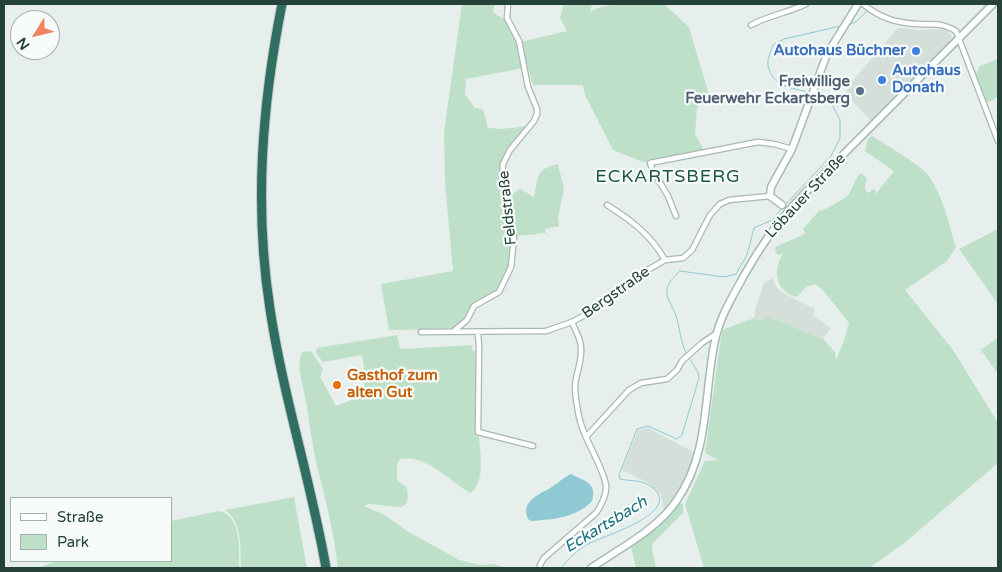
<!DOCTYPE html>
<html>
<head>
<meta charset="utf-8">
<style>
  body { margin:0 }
  #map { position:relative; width:1002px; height:572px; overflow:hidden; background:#e6efeb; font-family:"Varela Round",sans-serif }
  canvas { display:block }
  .frame { position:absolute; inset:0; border:5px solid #24423a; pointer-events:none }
  .legend { position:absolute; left:10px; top:497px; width:162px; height:65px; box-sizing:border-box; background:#f7fbf9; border:1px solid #a3b1ad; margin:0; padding:6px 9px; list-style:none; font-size:15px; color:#24423a }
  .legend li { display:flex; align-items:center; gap:10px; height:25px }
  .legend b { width:25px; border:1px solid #a3b1ad }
  .north { position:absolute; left:10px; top:10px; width:50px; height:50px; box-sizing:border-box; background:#f7fbf9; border:1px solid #a3b1ad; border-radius:50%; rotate:234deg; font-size:14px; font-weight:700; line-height:20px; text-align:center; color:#24423a }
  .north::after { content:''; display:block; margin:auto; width:18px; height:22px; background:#f4845f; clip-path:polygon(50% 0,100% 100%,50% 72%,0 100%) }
</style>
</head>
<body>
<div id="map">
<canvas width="1002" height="572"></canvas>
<div class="frame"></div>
<ul class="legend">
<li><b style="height:6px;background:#fff"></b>Straße</li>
<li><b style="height:14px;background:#bfe0c8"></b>Park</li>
</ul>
<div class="north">N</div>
</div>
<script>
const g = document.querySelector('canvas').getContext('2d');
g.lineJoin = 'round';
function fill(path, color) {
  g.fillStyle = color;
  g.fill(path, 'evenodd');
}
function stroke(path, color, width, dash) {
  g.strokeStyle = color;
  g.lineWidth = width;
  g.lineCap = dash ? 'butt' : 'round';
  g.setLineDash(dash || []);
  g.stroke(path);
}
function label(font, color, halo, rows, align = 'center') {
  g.font = font + ' "Varela Round",sans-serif';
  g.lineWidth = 4.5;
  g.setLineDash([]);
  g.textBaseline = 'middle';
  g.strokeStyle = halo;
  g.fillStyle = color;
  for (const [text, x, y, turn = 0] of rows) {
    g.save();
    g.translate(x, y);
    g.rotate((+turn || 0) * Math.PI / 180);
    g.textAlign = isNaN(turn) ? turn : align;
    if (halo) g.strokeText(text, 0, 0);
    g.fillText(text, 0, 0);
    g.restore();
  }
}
fill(new Path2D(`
  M898 28 919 30 946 29 953 38 871 121 846 94 848 86Z
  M772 278 777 288 783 293 815 309 813 316 831 328 823 339 769 317 758 321 754 318 756 306 764 283Z
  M648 428 695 453 676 498 664 510 661 495 647 482 622 470 638 430Z`), '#d4dfda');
fill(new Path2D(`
  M462 4H495L493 11C497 17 502 16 506 21 517 33 520 52 523 68L466 79 465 94 475 108 483 109 488 128 502 129 528 126 507 152 500 173 511 237V246L510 263 498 290 472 304 463 321 453 329 389 330 381 284 453 271 445 182 444 132Z
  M564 4H592L590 12C604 1 646 4 664 4L689 27 709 95 697 108 695 134 705 152 643 162 613 150 585 95 583 85H533L521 42 567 31 560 18Z
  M998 59V97L989 102 985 101 976 74 980 66Z
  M872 136C887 146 915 161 927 174 943 194 948 222 956 247L947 261 905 290 953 350 998 423V463L903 544 869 568H704L685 504 705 461 718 460 705 453 722 330 754 318 758 321 769 317 823 339 835 352 836 360 844 341 849 323 823 290 815 284 806 287 797 297C775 292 772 269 784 252L780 255 776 254 775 247 805 234 803 229 819 211C825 210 845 199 849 194 854 186 854 179 861 173L867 178C866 184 863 188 868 193L874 189 876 192 875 195 894 171 865 151 868 139Z
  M558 164 564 189 558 217 559 226 545 229 546 233 515 236 507 197 520 189 534 197C539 175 535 170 558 164Z
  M998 229V304L959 249Z
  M397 335 400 348 403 349 472 345 473 351H477V433L479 437C480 455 486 479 471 493 449 481 427 454 400 459L397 464V480L407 488 408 497 406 504 402 507 369 504 364 506 385 515 407 531 459 560 480 565 493 564 508 568H338C334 532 325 497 316 462 312 442 309 421 306 401 303 385 296 367 302 352L311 351 323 369 320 377 336 406 364 395 365 373 362 355 323 362 316 353 317 348Z
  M996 339 998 342V374L981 350Z
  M294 497 307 568H241C240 549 243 522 225 510Z
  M680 503 683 504V513L652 544V548L656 568H636L631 547 657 528Z
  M219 511C242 516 239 550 239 568H37L57 561H171V521Z`), '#bfe0c8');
fill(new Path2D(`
  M571 474C583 481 598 482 592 501 576 518 554 519 532 521L529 520C519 505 536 495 547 490 556 485 561 479 571 474Z`), '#8ec9d4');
stroke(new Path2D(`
  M850 24 856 22 868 10
  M809 92C791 88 772 87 768 65 767 59 771 51 773 45L784 39 841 26
  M785 205 831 156 840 138V120L832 104 815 94
  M687 355C680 342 680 326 675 313 672 306 666 298 667 290 667 283 675 276 680 271L724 277 736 274 747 255 754 228 772 220 782 208
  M561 568C570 557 578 549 590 543 606 535 691 510 647 484 640 480 628 481 620 479L619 475 637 429 648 426 677 439 682 435 699 378 698 372 689 358`), '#8ec9d4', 1);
const street = new Path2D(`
  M863 4C880 18 896 23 918 24 935 25 940 22 956 31L998 141
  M751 25C770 15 787 13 806 4
  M607 205C631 220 651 235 665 260
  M676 216 668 196 653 171 650 163 758 142 774 144 792 149
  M455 330 467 320 474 306 499 292 511 267 514 238 502 178 503 164 510 150 534 121 537 114V109L528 87 519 41 507 18 508 4
  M421 332 546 331 572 322 598 308 634 278 651 268 665 260 683 258 692 250 710 215 720 204 729 200 770 196
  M478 332 479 348 478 432 533 446
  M586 437 629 390 641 383 667 379 677 370 682 361 702 343 717 333
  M540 568V565L544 558 596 513C601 506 607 494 606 485 602 465 587 444 581 424 578 415 575 395 575 386 576 373 582 362 581 348 581 339 575 330 572 322`);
const secondary = new Path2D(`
  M782 205 770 196 771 187 792 149 827 54 858 4
  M591 568C619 549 658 529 677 500 711 451 703 391 716 336 720 319 728 305 736 290 757 251 775 224 806 192L993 4`);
const highway = new Path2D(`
  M282 4C262 105 254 206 270 309 283 396 311 481 326 568`);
stroke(street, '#a8b8b2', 7);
stroke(secondary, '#a4bbb3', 9);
stroke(highway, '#c2cac8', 11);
stroke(street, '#fff', 4.5);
stroke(secondary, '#fff', 6);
stroke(highway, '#2f6f62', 9);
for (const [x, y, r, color] of [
  [916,51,5,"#3f7fe0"],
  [882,80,5,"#3f7fe0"],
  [860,91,5,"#5c6f8a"],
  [337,385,5,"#e8710a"]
]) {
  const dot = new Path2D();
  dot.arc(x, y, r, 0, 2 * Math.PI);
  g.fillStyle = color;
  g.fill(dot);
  stroke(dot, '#f7fbf9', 2);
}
label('bold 15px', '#366cbe', '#f7fbf9', [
  ["Autohaus Büchner",906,51],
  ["Autohaus",892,71,"left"],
  ["Donath",892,88,"left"]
], 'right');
label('bold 15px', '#4e5e75', '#f7fbf9', [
  ["Freiwillige",850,82],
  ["Feuerwehr Eckartsberg",850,99]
], 'right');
label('15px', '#24423a', '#f7fbf9', [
  ["Löbauer Straße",806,196,-47],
  ["Feldstraße",508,208,-96],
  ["Bergstraße",616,293,-35]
]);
label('bold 15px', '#c56008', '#f7fbf9', [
  ["Gasthof zum",347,376],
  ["alten Gut",347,393]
], 'left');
label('italic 16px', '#1c6f80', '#f7fbf9', [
  ["Eckartsbach",606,525,-31]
]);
g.letterSpacing = '1px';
label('18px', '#1f5548', '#f7fbf9', [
  ["ECKARTSBERG",668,177]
]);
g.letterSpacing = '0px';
</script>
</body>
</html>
